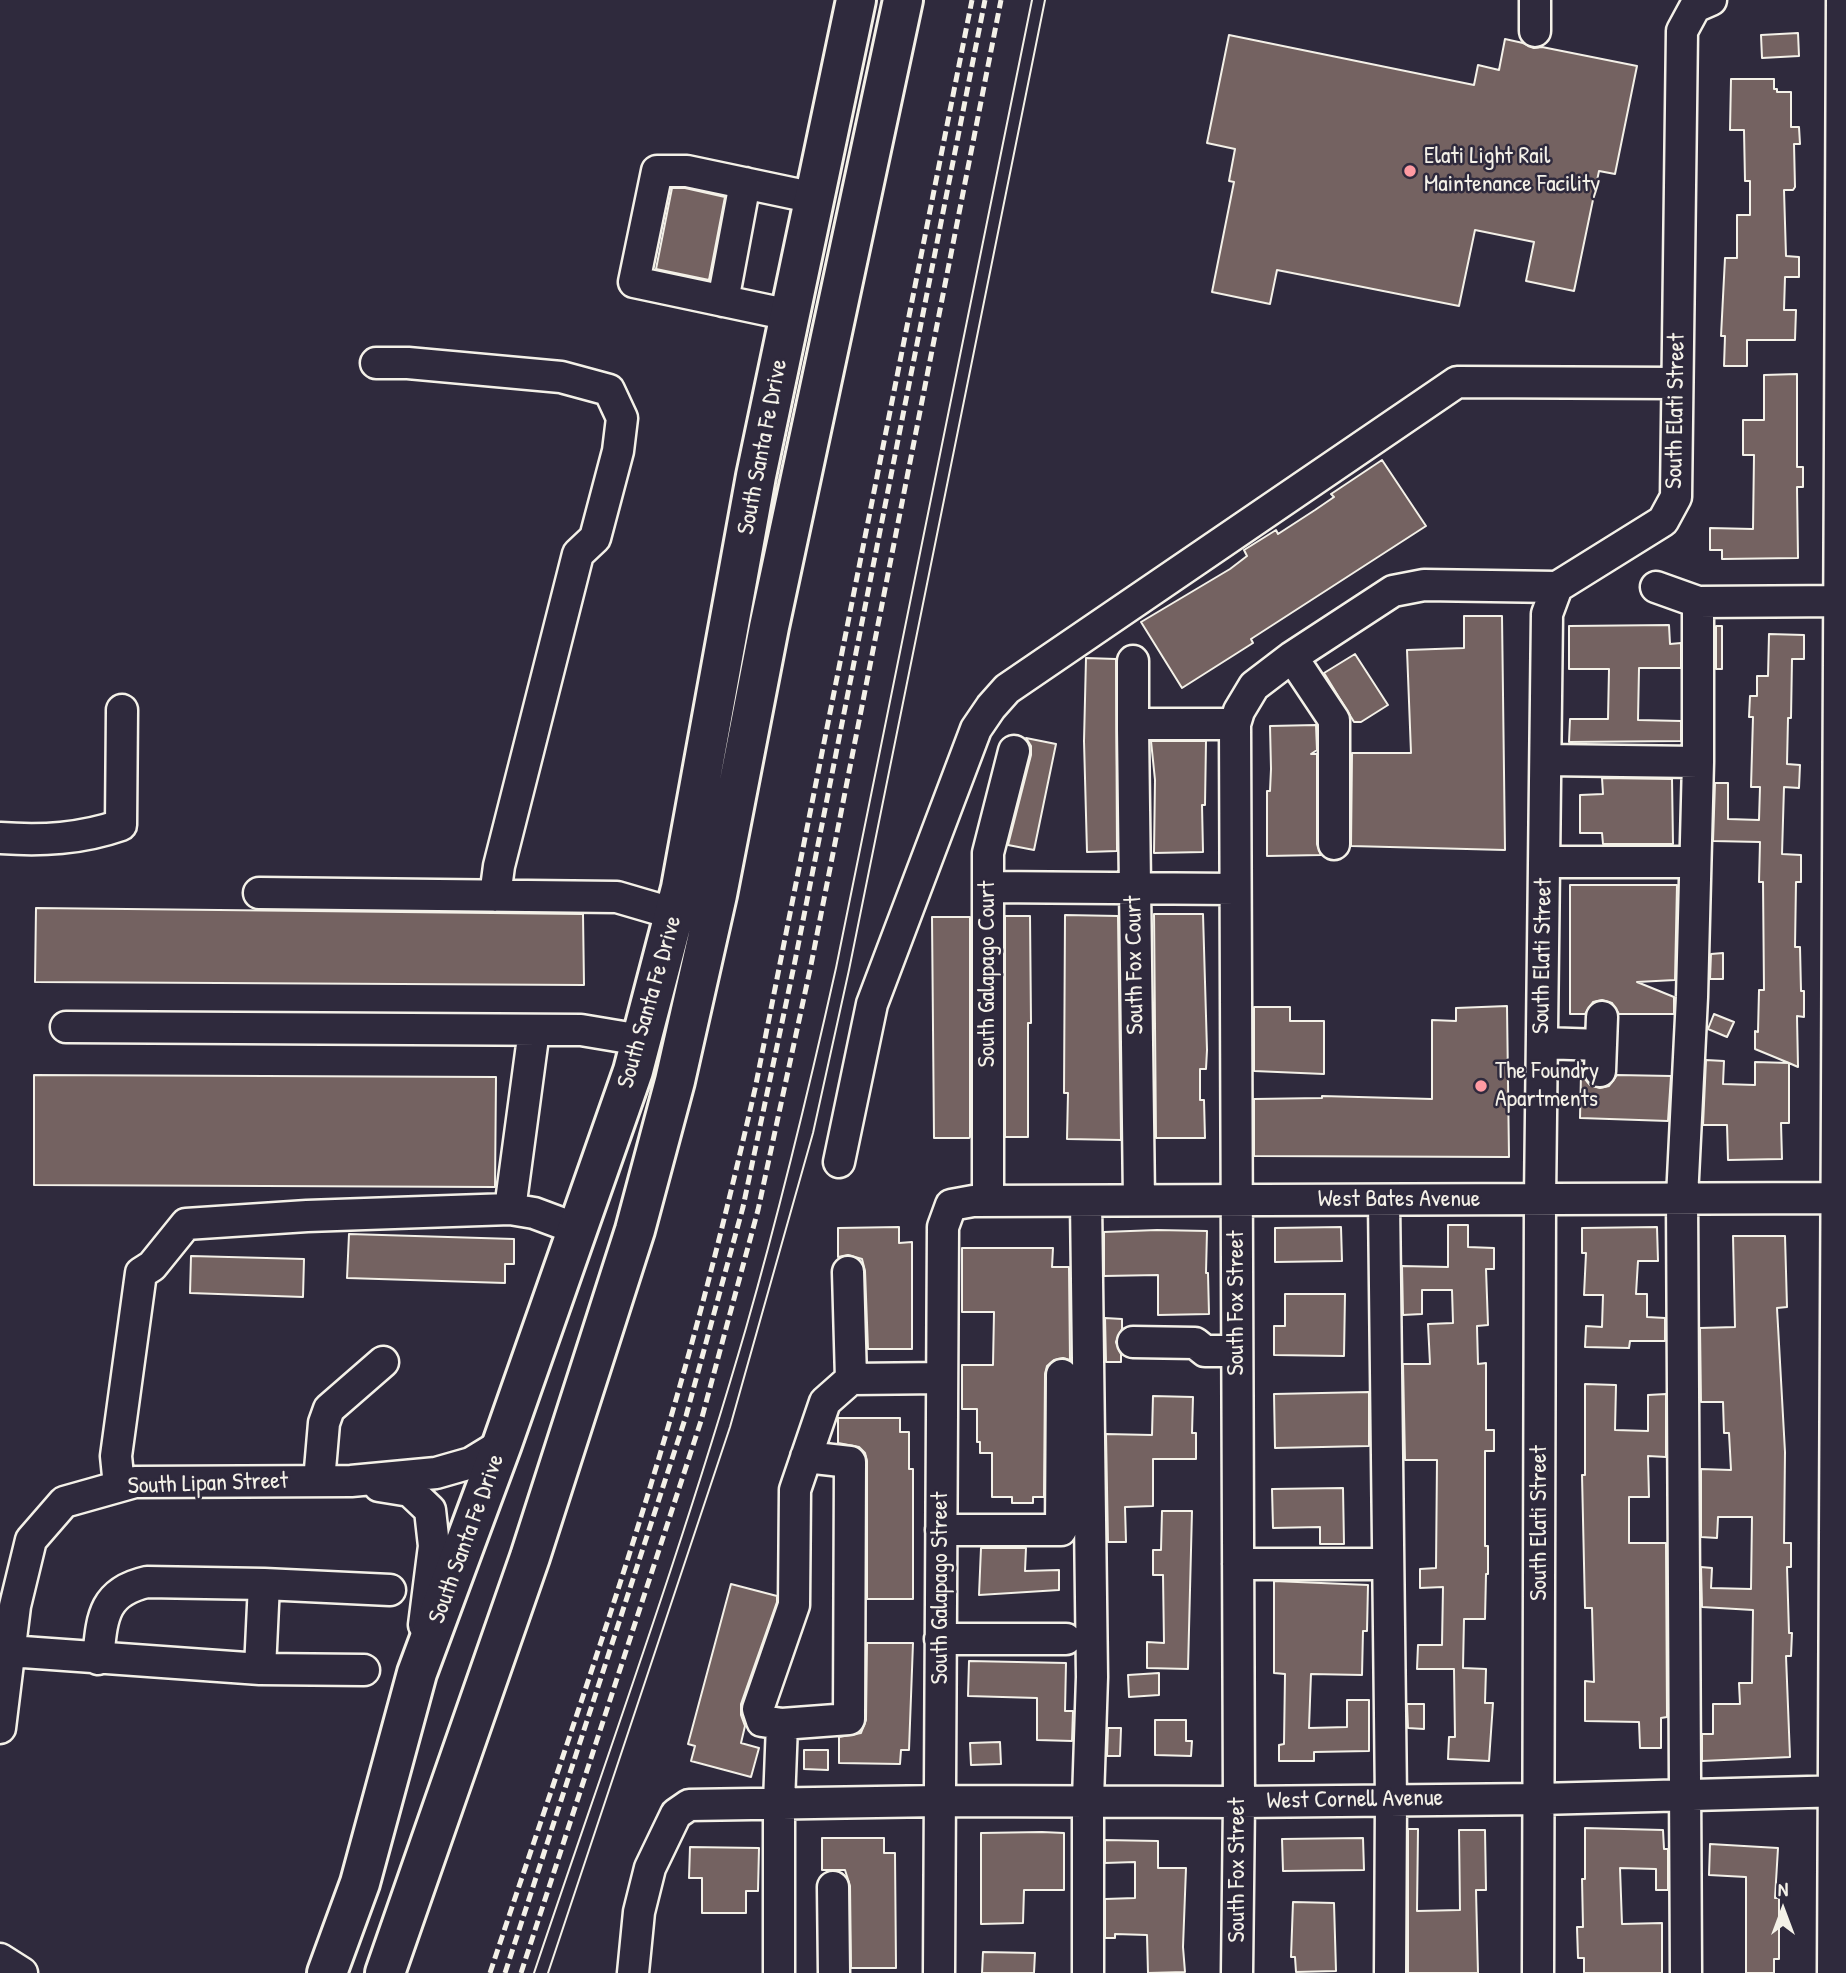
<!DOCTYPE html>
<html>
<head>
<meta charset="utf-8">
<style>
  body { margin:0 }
  #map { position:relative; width:1846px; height:1973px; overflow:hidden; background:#2f2a3d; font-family:"Patrick Hand",sans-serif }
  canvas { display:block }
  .north { position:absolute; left:1748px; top:1875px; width:70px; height:70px; -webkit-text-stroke:5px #2f2a3d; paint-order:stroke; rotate:0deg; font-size:19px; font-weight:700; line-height:28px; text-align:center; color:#f4f1e8 }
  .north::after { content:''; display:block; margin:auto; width:24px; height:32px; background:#f4f1e8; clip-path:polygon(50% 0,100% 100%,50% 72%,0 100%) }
</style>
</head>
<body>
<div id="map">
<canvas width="1846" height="1973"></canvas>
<div class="north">N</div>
</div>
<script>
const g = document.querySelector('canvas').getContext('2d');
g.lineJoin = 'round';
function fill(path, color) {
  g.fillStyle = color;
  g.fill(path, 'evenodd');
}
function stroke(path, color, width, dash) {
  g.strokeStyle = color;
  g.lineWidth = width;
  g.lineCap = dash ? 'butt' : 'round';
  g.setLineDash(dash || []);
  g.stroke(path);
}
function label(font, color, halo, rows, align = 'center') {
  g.font = font + ' "Patrick Hand",sans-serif';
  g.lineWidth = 5;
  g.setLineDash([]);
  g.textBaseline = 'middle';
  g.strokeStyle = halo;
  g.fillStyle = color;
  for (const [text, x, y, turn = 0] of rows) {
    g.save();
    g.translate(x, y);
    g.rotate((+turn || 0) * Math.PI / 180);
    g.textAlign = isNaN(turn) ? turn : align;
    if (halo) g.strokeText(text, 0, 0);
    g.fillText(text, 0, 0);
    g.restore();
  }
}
const building = new Path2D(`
  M1798 33 1799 56 1762 58 1761 35Z
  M1229 35 1474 85 1478 65 1499 70 1505 39 1523 43 1534 48 1542 47 1637 66 1615 174 1599 171 1574 291 1526 281 1534 242 1475 230 1459 306 1277 270 1270 304 1212 292 1234 182 1229 181 1235 149 1207 143Z
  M1731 79H1774V89H1777V92H1791V127H1799L1800 144H1794L1795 187 1793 190H1784L1786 256 1799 257V277H1785L1784 310H1796L1795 340H1747V366H1724L1725 336H1721L1725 258H1737V215H1750V181H1745L1744 130H1730Z
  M672 188H685L725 197 709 280 656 269Z
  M1797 374V467H1803V487H1797L1798 558 1722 559V550H1710V528L1753 529 1754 455H1743V420H1764V375Z
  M1382 460 1426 526 1251 639 1253 643 1182 688 1141 622 1230 569 1247 556 1244 550 1276 530 1278 534 1315 510 1334 497 1331 494Z
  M1464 616H1502L1505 850 1351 846 1352 753H1411L1407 650 1464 648Z
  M1669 625 1670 644 1681 643V668H1639L1638 720 1681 721V741L1569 742 1570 719H1608L1609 669H1569V626Z
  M1716 626H1722V669H1716Z
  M1769 634 1804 635V659H1792L1791 718H1788L1787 764 1800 765 1799 788 1784 787 1782 854 1801 855V882H1796L1795 947H1800L1801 991H1804V1017L1797 1016 1798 1067 1789 1063V1123H1781L1782 1159 1728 1160 1727 1125H1703L1706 1060 1724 1061 1723 1084 1755 1085V1062L1789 1063 1755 1049V1031L1758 1032 1759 990H1764L1763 882H1759L1760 842 1713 841 1715 783H1728V819L1759 820 1760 787H1751L1753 717H1749L1750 696H1757V676H1768Z
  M1355 654 1388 705 1361 722H1354L1324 673Z
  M1086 658 1116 659 1117 851 1087 852 1084 741Z
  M1316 725 1317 750 1311 754H1317V844L1321 855 1267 856V791H1270L1271 769 1270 726Z
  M1026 738 1056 744 1034 850 1008 845 1031 755V746Z
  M1151 741H1206L1205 805H1202L1203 852 1154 853 1155 780Z
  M1602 778 1672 779 1673 844H1603L1602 833H1580V795L1603 794Z
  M1570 885H1677L1675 980 1637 982 1674 997V1014H1619L1612 1003 1602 1000 1593 1002 1585 1014H1570Z
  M36 908 583 914 584 985 35 982Z
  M1154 914H1203L1207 1050 1206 1069H1200V1100H1204L1205 1138H1156Z
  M1065 915 1118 916 1121 1140 1067 1139 1068 1093H1064Z
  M1005 916H1030L1031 1023H1028V1137H1005Z
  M932 917H970V1137L969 1138H934Z
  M1723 953V979H1710L1711 954Z
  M1507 1006 1509 1157 1254 1156V1099L1322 1098V1096L1432 1099V1020L1456 1021V1008Z
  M1254 1007H1290V1021H1324V1074L1254 1071Z
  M1714 1014 1734 1022 1727 1037 1708 1029Z
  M1581 1074 1590 1085 1600 1088 1609 1086 1617 1075 1671 1076 1668 1121 1580 1118Z
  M34 1075 496 1077 495 1187 34 1185Z
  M1448 1225H1468V1247L1494 1248V1269H1486L1488 1325 1477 1326 1478 1364 1486 1363V1430H1494V1451H1485V1546H1488V1574H1486L1485 1619H1464L1463 1668 1486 1669 1485 1703H1493L1489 1761 1448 1759 1449 1737H1455L1454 1669H1417L1418 1645H1442L1443 1587 1420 1588V1569L1436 1568 1437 1460H1405L1403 1364H1430L1428 1324 1453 1323 1452 1290H1422V1314L1403 1315 1402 1266 1448 1267Z
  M899 1227V1243L912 1242V1349H868L865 1271 862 1259 848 1255 838 1257V1228Z
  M1341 1227 1342 1261 1275 1262V1228Z
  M1657 1227 1658 1261H1638L1636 1294H1647V1317L1665 1318V1341H1630L1629 1348 1585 1347 1586 1326 1602 1327 1603 1295H1584L1586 1253H1582V1228Z
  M1157 1230 1207 1231 1206 1273H1208L1209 1314 1158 1315V1275L1104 1276V1232Z
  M349 1234 514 1239V1264H505V1283L347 1278Z
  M1733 1236H1785L1787 1307 1777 1308 1785 1452 1784 1543H1791V1567H1787L1789 1633H1792L1791 1656H1786L1790 1757 1702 1761V1734H1713V1704H1740L1739 1683H1752L1753 1610 1702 1607 1701 1567 1712 1568 1711 1588 1751 1589 1752 1517H1718L1717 1538 1701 1537V1469L1731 1470 1729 1433H1724L1723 1402H1701L1700 1328 1735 1327Z
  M962 1248H1053L1052 1267H1069L1070 1360 1063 1358 1054 1360 1047 1366 1045 1374 1044 1497H1033V1503H1012V1497H992V1453H980V1442H977V1409H962V1365H993L994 1312H962Z
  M191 1256 304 1259 303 1297 190 1293Z
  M1285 1294H1345L1344 1356 1274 1355V1326H1285Z
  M1105 1318 1122 1319V1329L1116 1342 1121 1354V1362H1106Z
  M1585 1384 1616 1385 1615 1430 1648 1431V1395L1666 1394V1457L1648 1456 1649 1497H1629V1543H1666L1667 1717 1661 1718V1748H1640L1639 1722 1585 1721V1681L1594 1682 1592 1608H1585L1582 1475H1585Z
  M1369 1392V1446L1275 1448 1274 1394Z
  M1153 1396 1193 1397 1192 1433H1196V1459H1153V1506L1125 1507 1126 1542H1108L1106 1434 1152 1435Z
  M838 1418H900V1432H909V1469H913V1599H867V1461L865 1453 859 1447 838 1443Z
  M1343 1488 1344 1544H1320V1527L1273 1528 1272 1489Z
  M1162 1511H1192L1188 1669 1147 1668V1642L1164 1643 1163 1575H1153V1550H1161Z
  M981 1548H1026L1025 1571 1059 1570V1590L979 1595Z
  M1274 1581 1368 1585 1367 1631H1363L1362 1675 1311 1674 1309 1728 1347 1727V1700H1369V1751L1314 1752V1761H1279V1745L1284 1744 1285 1674 1274 1673Z
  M731 1584 777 1596V1602L741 1704V1715L745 1726 741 1743 759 1748 751 1777 691 1761 695 1746 688 1744Z
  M867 1643H913L909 1750H901L900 1764 839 1763V1737L861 1733 866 1720Z
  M969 1661 1066 1663 1065 1711H1073L1072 1741 1037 1740V1698L968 1696Z
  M1159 1673V1695L1129 1697 1128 1675Z
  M1407 1704H1424V1729L1408 1728Z
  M1155 1720H1186V1741H1192L1191 1756 1155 1755Z
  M1108 1728H1121L1120 1756H1107Z
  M1000 1742 1001 1764 971 1765 970 1743Z
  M804 1750H828V1770L804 1769Z
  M1585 1828 1663 1830 1664 1849H1668V1890H1656V1869L1620 1868 1622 1924 1662 1923V1973H1584V1958H1578L1577 1927H1583L1582 1879H1585Z
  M1408 1829H1418L1417 1911 1460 1910 1459 1830H1485L1486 1890H1476L1478 1973H1408Z
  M1042 1832 1064 1833V1890H1024L1023 1923 981 1924V1833Z
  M822 1838H884V1853H895L896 1968H851L850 1886 845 1870H822Z
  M1363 1838 1364 1870 1283 1871 1282 1839Z
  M1105 1840 1158 1841V1868H1186L1183 1947 1185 1972 1148 1973 1147 1935 1115 1934V1938H1105V1899L1135 1898V1862L1105 1863Z
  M1710 1844 1778 1848 1775 1898H1779V1959H1774V1973H1746V1877L1709 1875Z
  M690 1847 759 1848 758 1891H746V1913H702V1878H689Z
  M1293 1902 1334 1903 1336 1971 1296 1972 1295 1957H1291Z
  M983 1952 1035 1953 1034 1973H982Z`);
fill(building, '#746261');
stroke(building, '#f4f1e8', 2);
const minor = new Path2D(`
  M1535 31V0
  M723 301 745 183
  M790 315 634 282 657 171H687L815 198
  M376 363H408L561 377 609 390 622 418 618 451 595 538 578 554 499 866 495 896
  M1656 587 1698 602 1846 601
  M1292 657 1334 720V844
  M1133 661V729
  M1546 760 1698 762
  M0 838C42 841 81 839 121 825L122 710
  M1545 862H1695
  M988 887 1235 889
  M259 893 617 897 675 914
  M66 1027 581 1030 641 1040
  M1542 1043 1601 1045
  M1600 1071 1602 1017
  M839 1162 872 1004 976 729 991 707 1007 689 1457 382 1677 383
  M1139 1200 1133 729 1144 724H1235
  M1384 1200 1391 1799 1390 1973
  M988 1201V853L1014 751
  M1086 1201 1092 1677 1088 1800V1973
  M510 1209 534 1030
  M848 1272 851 1379
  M1133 1342 1195 1343 1205 1351H1237
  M806 1457 850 1462 849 1719 782 1724 762 1721 758 1709 794 1605 795 1490 825 1402 851 1379 942 1378
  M319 1481 324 1423 329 1409 383 1362
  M119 1486 116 1456 141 1273 152 1266 186 1224 307 1216 510 1209 534 1213 577 1229
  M379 1486 410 1491 430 1510 434 1546 424 1625
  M941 1530H1061L1062 1375
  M1238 1564H1388
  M940 1639H1066
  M9 1651 260 1669 364 1670
  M98 1659C102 1619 102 1592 147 1582L264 1584 390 1590
  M260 1669 264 1584
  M0 1728 15 1606 31 1540 64 1502 135 1482 351 1481 436 1473 471 1463 502 1444
  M833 1887 834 1973
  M0 1959 22 1973
  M633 1973 639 1912 650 1868 676 1814 689 1805 939 1801 1239 1802 1539 1799 1846 1791
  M779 1973V1803L782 1724
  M939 1973 943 1227 951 1205 973 1201 1846 1198
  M1237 1973 1239 1802 1235 724 1239 711 1254 686 1292 657 1393 591 1424 585 1557 587
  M1538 1973 1540 1199 1547 614 1557 587 1663 521 1676 497 1682 31 1695 7 1711 0
  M1686 1973 1682 1198 1692 997 1698 762V602
  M1833 1973 1842 0`);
const highway = new Path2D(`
  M327 1973 360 1883 417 1673 502 1444 633 1071 681 888 756 476 856 0
  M385 1973 530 1557 635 1230 675 1081 717 895 769 627 903 0`);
stroke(minor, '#f4f1e8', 35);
stroke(highway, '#f4f1e8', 44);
stroke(minor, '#2f2a3d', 30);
stroke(highway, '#2f2a3d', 38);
stroke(new Path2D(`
  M534 1973C606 1759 683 1546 746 1328 780 1209 809 1089 836 968L1032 0
  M548 1973 730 1427 813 1133 849 970 1045 0`), '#f4f1e8', 2);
stroke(new Path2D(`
  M490 1973C553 1783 620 1595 675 1403 705 1299 731 1194 755 1089L972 0
  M505 1973 686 1416 743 1207 795 961 985 0
  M521 1973 701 1421 758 1210 811 965 1001 0`), '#f4f1e8', 5, [10, 5]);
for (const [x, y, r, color] of [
  [1410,171,7,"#ff9aa2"],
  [1481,1086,7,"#ff9aa2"]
]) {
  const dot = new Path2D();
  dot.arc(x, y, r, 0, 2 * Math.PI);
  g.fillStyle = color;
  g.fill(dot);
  stroke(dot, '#2f2a3d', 2.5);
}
label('24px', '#f4f1e8', '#2f2a3d', [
  ["Elati Light Rail",1424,157],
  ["Maintenance Facility",1424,185],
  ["The Foundry",1495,1072],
  ["Apartments",1495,1100]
], 'left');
label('24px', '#f4f1e8', '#2f2a3d', [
  ["South Elati Street",1676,411,-89],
  ["South Santa Fe Drive",763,447,-79],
  ["South Elati Street",1543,956,-89],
  ["South Fox Court",1135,965,-91],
  ["South Galapago Court",988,974,-90],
  ["South Santa Fe Drive",650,1002,-74],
  ["West Bates Avenue",1399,1200],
  ["South Fox Street",1237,1303,-90],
  ["South Lipan Street",208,1484,-2],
  ["South Elati Street",1540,1523,-90],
  ["South Santa Fe Drive",467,1539,-70],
  ["South Galapago Street",941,1588,-90],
  ["West Cornell Avenue",1355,1800,-1],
  ["South Fox Street",1238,1870,-90]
]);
</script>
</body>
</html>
